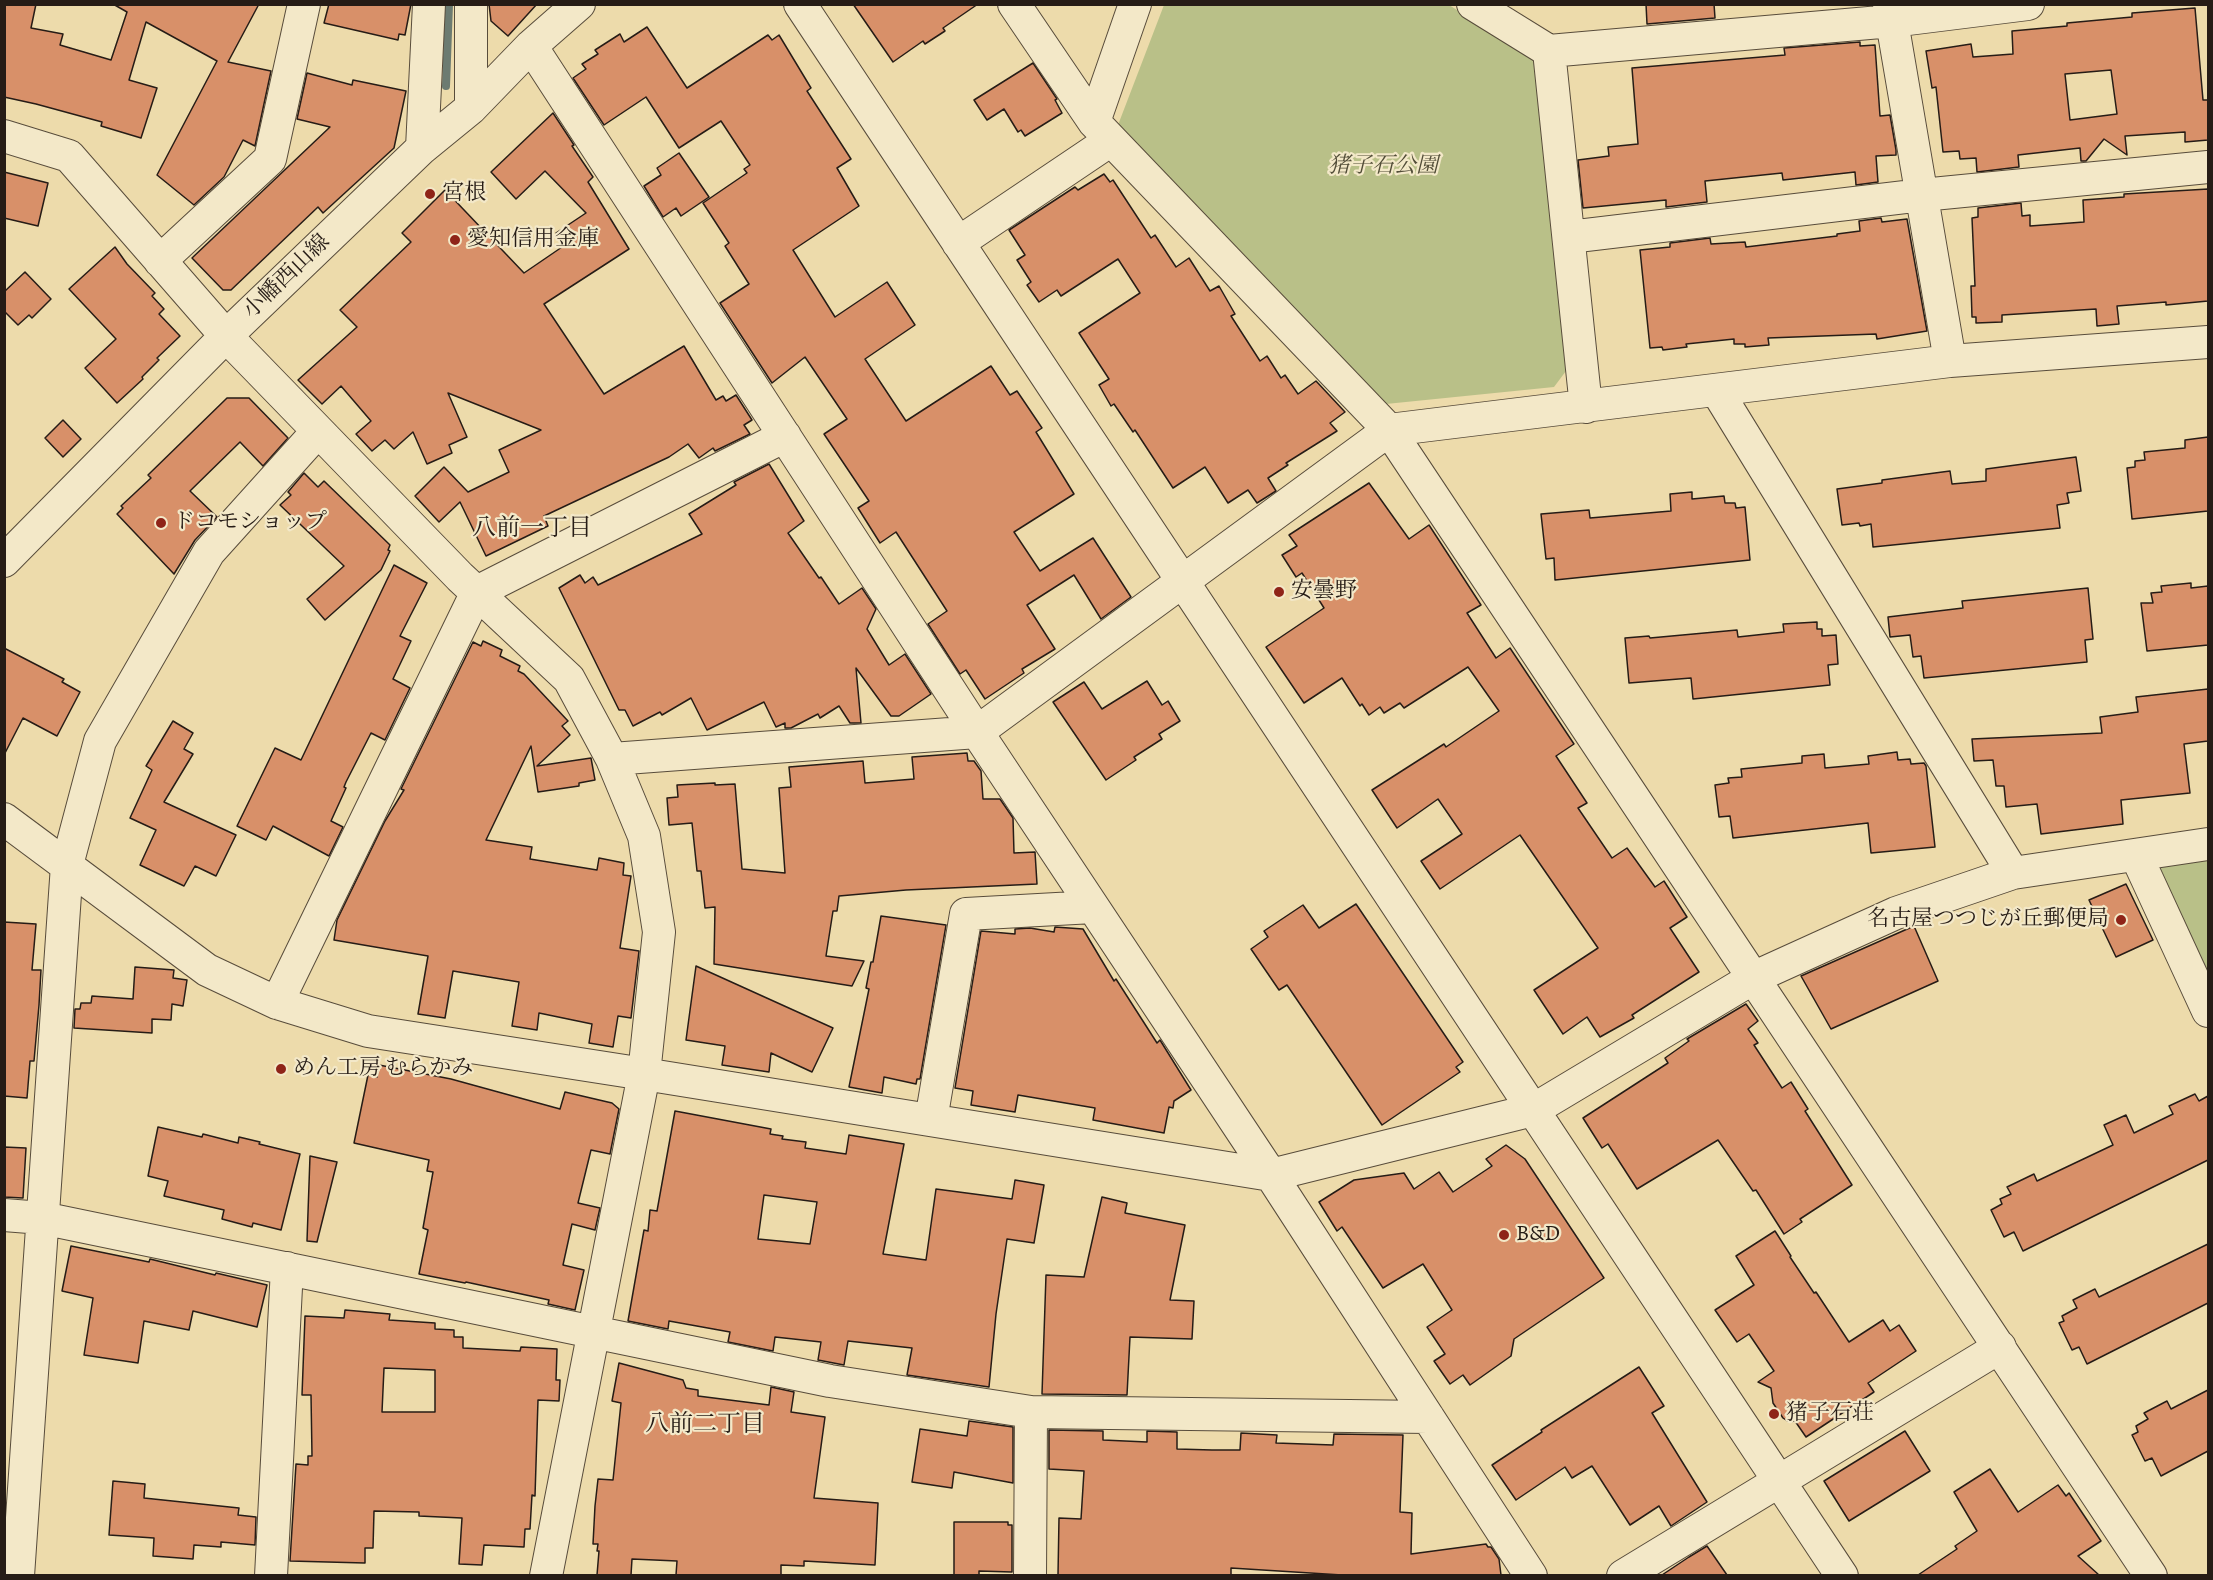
<!DOCTYPE html>
<html>
<head>
<meta charset="utf-8">
<style>
  body { margin:0 }
  #map { position:relative; width:2213px; height:1580px; overflow:hidden; background:#eddbab; font-family:Alegreya,serif }
  canvas { display:block }
  .frame { position:absolute; inset:0; border:6px solid #261c16; pointer-events:none }
</style>
</head>
<body>
<div id="map">
<canvas width="2213" height="1580"></canvas>
<div class="frame"></div>
</div>
<script>
const g = document.querySelector('canvas').getContext('2d');
g.lineJoin = 'round';
function fill(path, color) {
  g.fillStyle = color;
  g.fill(path, 'evenodd');
}
function stroke(path, color, width, dash) {
  g.strokeStyle = color;
  g.lineWidth = width;
  g.lineCap = dash ? 'butt' : 'round';
  g.setLineDash(dash || []);
  g.stroke(path);
}
function label(font, color, halo, rows, align = 'center') {
  g.font = font + ' Alegreya,"Noto Serif JP",serif';
  g.lineWidth = 4.5;
  g.setLineDash([]);
  g.textBaseline = 'middle';
  g.strokeStyle = halo;
  g.fillStyle = color;
  for (const [text, x, y, turn = 0] of rows) {
    g.save();
    g.translate(x, y);
    g.rotate((+turn || 0) * Math.PI / 180);
    g.textAlign = isNaN(turn) ? turn : align;
    if (halo) g.strokeText(text, 0, 0);
    g.fillText(text, 0, 0);
    g.restore();
  }
}
fill(new Path2D(`
  M1164 5H1449L1537 60 1566 371 1554 387 1386 404 1118 125Z
  M2136 855H2208V1011Z`), '#b9c088');
stroke(new Path2D(`
  M446 86 449 4`), '#6c7b71', 8);
const building = new Path2D(`
  M4 4H36L31 28 63 34 60 45 111 60 127 12 113 4H259L228 62 271 71 255 146 243 140 224 177 194 205 157 175 217 61 146 22 129 80 157 88 141 138 101 126 102 122 36 104 4 97Z
  M329 4H411L405 35 399 34 398 40 324 23Z
  M489 4H537L508 36 491 21Z
  M853 4H978L943 28 945 31 925 44 923 41 893 62Z
  M1646 4H1714L1715 18 1647 24Z
  M2195 8 2203 100H2208V140L2185 142V132L2125 136 2127 155 2104 139 2086 161H2081L2080 148 2018 155 2019 167 1977 172 1976 158 1960 159 1959 151 1943 152 1936 87 1932 88 1926 51 1971 44 1973 57 2013 54 2012 31 2067 26V23L2132 17V13ZM2111 70 2117 114 2070 120 2065 74Z
  M647 27 687 88 768 35 772 40 779 35 811 88 807 91 851 159 837 168 859 206 793 250 835 317 887 282 915 325 865 359 906 421 991 366 1010 395 1017 391 1042 428 1036 432 1074 494 1014 532 1040 571 1093 538 1131 597 1101 619 1074 575 1027 605 1055 649 1022 669 1024 673 985 699 966 670 960 674 928 624 947 611 896 532 880 543 858 508 869 501 824 434 847 419 805 357 772 383 720 303 749 284 725 246 729 243 703 203 747 173 744 169 750 165 721 121 679 148 646 97 604 125 573 78 586 69 582 64 598 54 595 50 620 34 624 42Z
  M1860 42V46L1875 45 1880 116 1890 115 1896 150V155L1876 156 1878 182 1856 185 1855 172 1783 180 1782 173 1705 181 1707 202 1666 207V200L1583 208 1578 160 1609 156 1608 147 1638 144 1632 68 1785 55 1784 48Z
  M1033 63 1057 99 1055 100 1062 113 1025 136 1021 130 1018 132 1004 109 987 120 974 100Z
  M307 73 352 85 353 80 406 91 394 148 323 213 318 207 231 290H223L192 258 330 127 297 119Z
  M553 113 574 145 572 146 593 177 588 182 629 249 544 304 604 394 684 346 716 400 723 396 726 401 736 395 752 420 744 425 750 434 715 451 713 448 699 458 688 444 669 457 544 516 548 526 486 556 460 502 439 522 415 496 444 467 468 492 509 472 499 450 541 430 448 393 467 437 449 445 452 453 427 464 413 432 394 449 385 440 372 451 356 434 371 421 341 386 322 404 298 380 357 327 340 310 411 242 402 233 445 190 524 273 565 245 556 233 586 213 545 171 516 199 491 172Z
  M679 153 709 197 681 216 676 208 663 217 644 186 661 175 657 168Z
  M4 172 48 183 38 226 4 218Z
  M1104 174 1110 182 1113 180 1151 238 1155 235 1176 267 1189 258 1210 291 1219 286 1235 314 1231 316 1260 361 1267 356 1281 378 1285 375 1298 394 1316 381 1345 412 1330 423 1337 431 1286 463 1288 465 1268 478 1276 491 1257 503 1248 490 1228 503 1205 467 1173 488 1135 430 1133 432 1114 404 1111 406 1099 385 1109 379 1079 333 1140 293 1118 259 1061 296 1057 290 1039 302 1027 285 1031 282 1017 260 1025 255 1009 230 1075 187 1078 190Z
  M2208 189V301L2166 305V302L2117 306 2119 324 2097 326 2096 309 2002 315V322L1976 323V317H1972L1971 286H1975L1972 218 1978 217V208L2021 203 2022 216 2030 215V226L2084 222 2083 200 2124 197V194Z
  M1881 218 1882 222 1907 219 1927 331 1877 339 1876 334 1768 338 1769 345 1745 347V344H1734V339L1686 344 1687 347 1663 350 1662 347 1650 348 1640 250 1670 247V243L1710 238 1711 244 1745 242 1746 247 1837 236V234L1860 231 1859 221Z
  M115 247 127 264 155 293 152 296 164 309 159 314 180 336 157 358 159 360 142 377 143 379 117 403 85 368 116 339 69 289Z
  M25 272 51 299 32 318 29 315 18 325 4 311V292Z
  M227 398H249L288 438 263 466 240 442 190 491 217 517 195 540 174 574 117 514 123 508 121 506 151 478 148 475Z
  M63 420 81 439 63 457 45 438Z
  M2208 437V511L2132 519 2127 468 2135 467V461L2145 460 2144 452 2185 448V440Z
  M2076 457 2081 491 2067 493 2069 503 2057 505 2060 528 1873 547 1871 524 1860 526 1859 523 1842 525 1837 489 1882 483V480L1950 471 1952 484 1986 481V469Z
  M769 464 804 521 788 533 819 578 821 577 839 604 862 588 876 609 867 629 889 665 905 654 931 694 899 716H891L856 668 861 723H850L839 706 820 718 818 714 791 728H785V723L776 727 764 702 707 730 691 698 662 715 660 712 633 726 625 710H619L559 588 580 575 585 583 593 577 598 585 702 534 689 514 736 485 734 482Z
  M304 473 318 487 324 481 390 545 388 550 390 551 381 570 325 620 307 599 344 566 280 505 291 495 288 492Z
  M1369 483 1409 539 1429 525 1481 605 1467 613 1496 658 1510 648 1574 744 1556 756 1587 803 1578 808 1612 858 1627 848 1655 887 1664 881 1687 917 1670 928 1699 972 1632 1015 1634 1018 1600 1037 1587 1017 1563 1034 1534 990 1598 948 1520 835 1440 889 1421 861 1462 834 1438 799 1397 828 1372 790 1444 744 1446 747 1499 711 1468 667 1404 708 1400 703 1384 713 1380 707 1369 715 1362 704 1360 706 1342 678 1304 703 1266 647 1324 608 1302 573 1296 577 1282 555 1297 546 1289 535Z
  M1692 492V499L1724 496 1725 503H1735L1736 508 1745 507 1750 560 1555 580 1554 558 1546 559 1541 514 1589 510 1590 518 1671 511 1670 494Z
  M394 565 427 583 400 636 411 641 393 679 410 688 385 740 371 733 346 782 344 787 346 788 331 821 343 827 329 856 273 826 266 840 237 826 275 748 301 760Z
  M2191 583V588L2208 586V645L2147 651 2141 603H2153L2151 593 2162 592 2161 586Z
  M2088 588 2093 639 2085 640 2087 662 1924 678 1921 656 1913 657 1910 635 1890 637 1888 617 1963 608 1962 601Z
  M1817 622V629H1822V636L1836 635 1838 664 1828 665 1830 685 1693 699 1691 678 1629 683 1625 638 1649 636 1650 638 1737 630 1738 637 1784 632 1783 624Z
  M483 641 502 650 500 656 520 666 518 671 524 674 568 721 562 726 570 735 537 766 591 758 595 780 579 783V786L538 792 531 746 486 840 532 847 530 859 597 870 599 858 624 863 623 875 631 876 620 948 639 951 631 1018 618 1016 613 1047 589 1043 592 1024 539 1013 537 1030 512 1026 519 982 453 971 445 1018 418 1014 428 956 334 940 337 920 385 821 404 790 401 789 473 642 481 646Z
  M4 648 64 679 62 682 80 692 57 736 23 718 4 755Z
  M1147 681 1162 705 1168 701 1180 721 1159 734 1162 739 1134 757 1136 760 1106 780 1053 702 1084 682 1102 709Z
  M2208 689V741L2184 744 2190 793 2121 800 2123 824 2041 834 2037 804 2006 807 2004 786H1996L1993 760 1974 761 1972 739 2102 733 2100 717 2138 712 2136 697Z
  M173 721 193 733 184 749 193 754 164 802 236 835 216 876 195 866 184 886 140 865 156 830 130 818 152 770 146 766Z
  M1897 752 1898 760 1910 759 1911 764 1924 763 1926 766 1935 847 1871 853 1868 823 1733 838 1730 816 1719 817 1715 785 1729 783 1728 778 1742 777 1741 769 1802 763V756L1824 754 1825 768 1869 764 1868 756Z
  M967 753 968 761H974L981 771 983 799H1000L1013 818 1014 853 1035 852 1037 884 906 890 839 896 837 911H833L826 956 864 961 852 986 714 964 715 907 705 908 701 871H697L692 823 669 825 667 798 678 797 677 785 715 783V785L735 784 742 869 785 873 779 788 791 787 789 767 863 761 865 783 914 779 912 757Z
  M2126 884 2153 940 2116 957 2089 900Z
  M1356 904 1463 1062 1456 1067 1460 1072 1382 1125 1287 985 1279 990 1251 949 1268 937 1264 931 1303 905 1319 928Z
  M881 916 946 925 920 1079H917L916 1084 884 1077 882 1093 849 1087 869 989 866 988 871 962H873Z
  M4 922 36 924 32 970H41L39 1005 34 1061H30L27 1098 4 1096Z
  M1914 926 1938 981 1831 1029 1801 976Z
  M1055 927 1083 929 1114 981 1116 979 1157 1043 1160 1040 1191 1090 1174 1101 1173 1108 1169 1107 1164 1133 1093 1120 1095 1108 1018 1095 1015 1112 971 1105 973 1091 955 1088 981 931 1015 934V929L1030 928 1054 932Z
  M696 966 833 1028 812 1072 771 1053 769 1072 722 1065 725 1046 686 1040Z
  M135 967 174 970 173 978 187 980 183 1006 172 1004 171 1020 152 1019V1033L74 1028 75 1009H80L81 1003H91L92 996 133 999Z
  M1746 1004 1758 1021 1748 1029 1758 1043 1754 1045 1782 1088 1791 1082 1808 1109 1805 1111 1852 1185 1800 1219 1802 1222 1784 1234 1756 1190 1753 1191 1718 1140 1637 1189 1608 1144 1602 1148 1583 1118 1668 1063 1665 1058 1689 1041 1687 1039Z
  M379 1065 451 1079 560 1109 565 1092 612 1103 619 1109 610 1154 591 1150 578 1203 600 1208 595 1230 572 1224 563 1265 584 1270 575 1310 548 1304 549 1300 466 1282 465 1283 419 1274 428 1230 423 1228 433 1172 427 1171 429 1160 354 1143 368 1075 377 1077Z
  M2195 1094 2199 1101 2208 1096V1160L2023 1251 2014 1232 2004 1237 1991 1210 2002 1204 2000 1199 2011 1194 2007 1187 2034 1174 2037 1181 2113 1145 2104 1125 2126 1115 2134 1133 2173 1114 2169 1106Z
  M675 1111 771 1129 770 1134 783 1136 782 1139 806 1142 805 1148 846 1154 849 1135 904 1144 883 1254 926 1260 936 1189 1012 1199 1015 1180 1044 1185 1034 1243 1007 1239 996 1314 989 1387 907 1375 912 1348 848 1341 844 1365 818 1360 821 1342 775 1337 773 1351 728 1342 730 1332 669 1321 668 1329 628 1321 644 1230 648 1231 650 1210 657 1211ZM764 1195 817 1202 810 1244 758 1239Z
  M158 1127 202 1137 203 1134 238 1143 239 1137 260 1142 259 1144 300 1154 281 1230 253 1223 252 1227 222 1219 224 1210 164 1196 168 1181 148 1176Z
  M1506 1145 1525 1159 1604 1278 1514 1339 1511 1356 1470 1385 1463 1375 1450 1384 1434 1361 1445 1354 1427 1327 1452 1310 1423 1264 1383 1288 1342 1227 1337 1231 1319 1202 1354 1180 1404 1173 1414 1189 1439 1172 1453 1192 1492 1166 1486 1159Z
  M4 1147 26 1148 23 1198 4 1197Z
  M310 1156 337 1162 317 1242 307 1241Z
  M1102 1197 1127 1203 1125 1213 1185 1225 1170 1300 1194 1301 1192 1339 1130 1337 1127 1395 1042 1394 1046 1275 1084 1277Z
  M1775 1231 1791 1256 1790 1257 1814 1293 1816 1292 1849 1342 1883 1320 1890 1331 1899 1325 1916 1351 1868 1383 1874 1392 1806 1437 1795 1421 1789 1422 1783 1418 1773 1403 1771 1388 1758 1382 1774 1371 1749 1334 1737 1342 1715 1310 1754 1285 1736 1256Z
  M2208 1244V1303L2087 1364 2079 1347 2072 1350 2059 1323 2064 1321 2062 1316 2077 1308 2073 1300 2095 1289 2099 1297Z
  M71 1246 149 1262 150 1259 215 1275 216 1273 267 1285 257 1327 193 1311 189 1330 144 1321 138 1363 84 1355 93 1298 62 1291Z
  M345 1310 390 1314 389 1320 435 1323V1329L454 1330V1337H463V1348L520 1351 521 1347 557 1349 556 1380H560L559 1401 538 1400 535 1496 532 1495 530 1529H525L524 1547 484 1545 482 1565 459 1564 462 1518 419 1516V1512L374 1511 373 1548H365V1563L290 1561 296 1464 308 1465V1456H312L311 1395H302L305 1316 344 1318ZM384 1368 435 1370V1412H382Z
  M619 1363 683 1380 686 1388 698 1390V1396L769 1405 771 1387 794 1392 791 1412 825 1417 814 1498 878 1503 875 1565 804 1561V1566L781 1565V1575H676L677 1561 632 1559 631 1575H597L599 1551H597L598 1544H593L595 1506 598 1479 613 1480 621 1403 612 1401Z
  M1639 1367 1664 1406 1652 1413 1707 1502 1671 1526 1659 1506 1630 1525 1592 1466 1572 1478 1565 1467 1516 1500 1492 1465 1542 1432 1541 1430Z
  M2208 1390V1451L2161 1476 2152 1458 2145 1461 2132 1435 2138 1432 2136 1426 2148 1419 2144 1413 2167 1401 2171 1409Z
  M969 1421 1013 1427V1483L954 1472 952 1488 912 1482 920 1429 967 1436Z
  M1049 1430 1103 1431V1440L1147 1442V1431L1177 1432V1449L1212 1450H1240L1241 1433 1277 1435 1276 1443 1333 1445 1334 1434 1403 1435 1400 1512 1412 1513 1411 1554 1486 1544 1488 1547H1491L1499 1559 1501 1575H1342L1231 1568V1575H1058L1059 1518 1081 1519 1084 1471 1049 1469Z
  M1905 1431 1930 1471 1849 1521 1824 1481Z
  M1990 1469 2018 1512 2058 1485 2066 1496 2069 1493 2101 1541 2078 1556 2099 1575H1918L1957 1549 1955 1546 1977 1531 1954 1492Z
  M113 1481 145 1484 144 1498 239 1508 238 1515 256 1517 255 1545 221 1542V1547L194 1545 193 1559 153 1556 154 1538 109 1535Z
  M954 1522H1008V1525H1012V1572L979 1571V1575H954Z
  M1707 1546 1727 1575H1662L1689 1557Z`);
fill(building, '#d89069');
stroke(building, '#261c16', 1.5);
const minor = new Path2D(`
  M800 4 1842 1576
  M1014 4 1094 122 1389 430 2151 1576
  M1473 4 1549 51 1892 21 2028 4
  M1889 4 1950 361
  M531 46 977 732 1271 1175 1531 1576
  M1549 51 1586 407
  M471 108V4
  M1094 122 1135 4
  M4 136 69 156 226 336 460 577 569 679 612 759 644 836 659 932 644 1074 546 1576
  M422 148 429 4
  M1569 237 1922 195 2208 167
  M958 243 1111 140
  M160 261 270 159 304 4
  M1717 391 2013 873
  M4 561 226 336 422 148 471 108 531 46 579 4
  M612 759 977 732 1389 430 1950 361 2208 342
  M4 819 207 970 277 1003 368 1031 644 1074 1271 1175 1533 1110 1755 977 1896 913 2013 873 2208 844
  M2136 855 2208 1011
  M277 1003 477 592 785 436
  M931 1120 966 914 1093 907
  M4 1215 42 1218 830 1381 1031 1412 1428 1417
  M18 1576 67 865 100 741 209 552 318 431
  M271 1576 287 1268
  M1030 1576 1031 1412
  M1623 1576 2000 1347`);
stroke(minor, '#584c3b', 34);
stroke(minor, '#f3e8c8', 32);
for (const [x, y, r, color] of [
  [430,194,6,"#8f2418"],
  [455,240,6,"#8f2418"],
  [161,523,6,"#8f2418"],
  [1279,592,6,"#8f2418"],
  [2121,920,6,"#8f2418"],
  [281,1069,6,"#8f2418"],
  [1504,1235,6,"#8f2418"],
  [1774,1414,6,"#8f2418"]
]) {
  const dot = new Path2D();
  dot.arc(x, y, r, 0, 2 * Math.PI);
  g.fillStyle = color;
  g.fill(dot);
  stroke(dot, '#f3e8c8', 2);
}
label('italic 22px', '#524d38', '#f3e8c8', [
  ["猪子石公園",1383,167]
]);
label('22px', '#261c16', '#f3e8c8', [
  ["宮根",442,194],
  ["愛知信用金庫",467,240],
  ["ドコモショップ",173,523],
  ["安曇野",1291,592],
  ["名古屋つつじが丘郵便局",2109,920,"right"],
  ["めん工房 むらかみ",293,1069],
  ["B&D",1516,1235],
  ["猪子石荘",1786,1414]
], 'left');
label('22px', '#261c16', '#f3e8c8', [
  ["小幡西山線",287,277,-44]
]);
label('24px', '#261c16', '#f3e8c8', [
  ["八前一丁目",532,529],
  ["八前二丁目",705,1425]
]);
</script>
</body>
</html>
